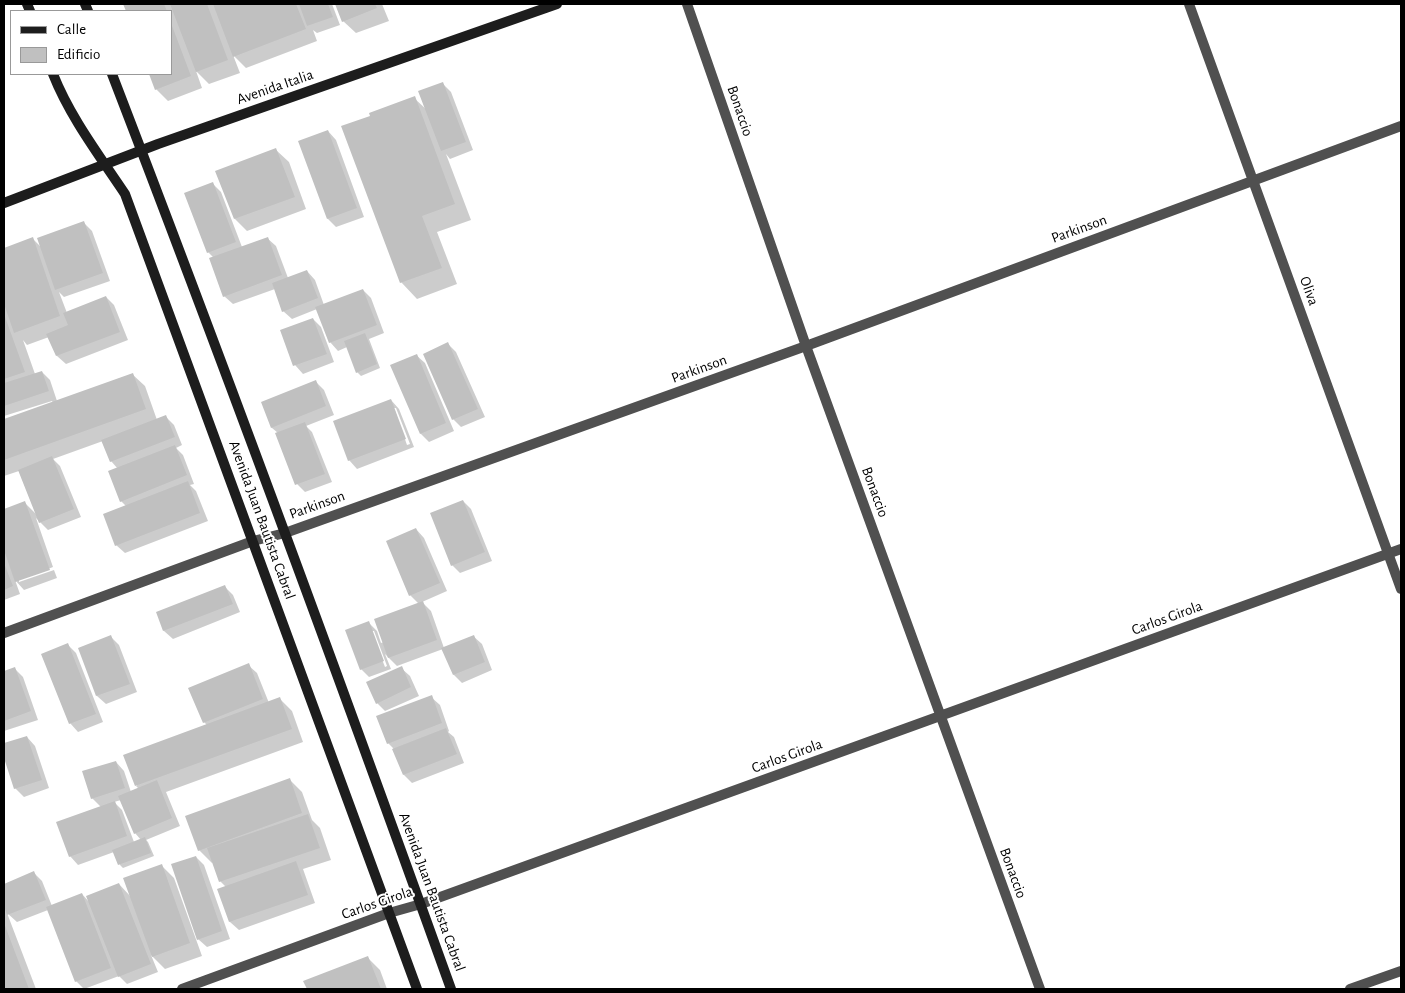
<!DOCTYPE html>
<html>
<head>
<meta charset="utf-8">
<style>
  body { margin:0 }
  #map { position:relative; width:1405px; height:993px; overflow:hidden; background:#fff; font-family:"Alegreya Sans",sans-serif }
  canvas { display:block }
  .frame { position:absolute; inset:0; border:5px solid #000; pointer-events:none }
  .legend { position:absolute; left:10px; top:10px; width:162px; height:65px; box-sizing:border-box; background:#fff; border:1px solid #999; margin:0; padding:6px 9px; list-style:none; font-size:15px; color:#000 }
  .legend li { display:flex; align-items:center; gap:10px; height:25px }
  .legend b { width:25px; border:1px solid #999 }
</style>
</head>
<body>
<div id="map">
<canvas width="1405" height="993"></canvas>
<div class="frame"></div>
<ul class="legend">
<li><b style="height:6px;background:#1d1d1d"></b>Calle</li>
<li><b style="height:14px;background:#c0c0c0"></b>Edificio</li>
</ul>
</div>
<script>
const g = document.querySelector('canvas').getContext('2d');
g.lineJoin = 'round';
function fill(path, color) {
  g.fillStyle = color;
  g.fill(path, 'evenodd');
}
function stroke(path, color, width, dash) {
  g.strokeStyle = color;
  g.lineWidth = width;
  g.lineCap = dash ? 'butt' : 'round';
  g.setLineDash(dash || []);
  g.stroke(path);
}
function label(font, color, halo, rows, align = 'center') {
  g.font = font + ' "Alegreya Sans",sans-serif';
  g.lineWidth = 4;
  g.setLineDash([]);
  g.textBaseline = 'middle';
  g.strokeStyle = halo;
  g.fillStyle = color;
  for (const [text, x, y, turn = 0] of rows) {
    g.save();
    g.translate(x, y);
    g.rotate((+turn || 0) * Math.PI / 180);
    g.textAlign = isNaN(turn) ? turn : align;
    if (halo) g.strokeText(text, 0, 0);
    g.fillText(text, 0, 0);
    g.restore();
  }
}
fill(new Path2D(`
  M124 4H332L340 25 317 33 313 30 317 41 246 68 233 55 240 73 209 84 196 71 202 88 168 101 156 89 150 74H171V11H127Z
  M337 4H382L389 21 356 33 343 21Z
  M443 84 451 92 473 150 450 159 446 154 471 220 437 232 457 284 417 299 401 282 371 117 414 98 427 110Z
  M328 131 336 140 364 217 336 227 328 219 299 142Z
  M276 150 289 162 306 209 247 231 235 219 217 171Z
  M213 184 221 192 242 247 267 238 276 246 288 278 307 271 315 280 324 305 363 290 371 298 384 333 369 339 380 368 361 376 357 372 347 347 338 351 330 342 317 309 292 319 283 311 275 289 233 304 224 296 214 258 208 252Z
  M84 223 92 231 110 281 64 297 59 292 67 313 106 297 114 305 128 340 66 364 57 356 49 337 27 345 23 340 35 374 42 372 50 380 57 401 132 374 145 386 157 420 166 417 174 425 182 445 176 448 183 455 194 484 190 485 196 491 208 521 125 553 116 545 126 506 121 501 118 469 111 461 103 441 53 459 60 466 81 517 48 530 36 518 53 567 19 580V582L54 570 57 578 24 590 15 580 20 594 4 600V510L25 503 36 514 19 471 4 476V420L53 403 52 401 4 416V249L32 238 41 247Z
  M313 319 321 327 334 362 303 374 295 365Z
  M448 344 456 352 485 417 461 427 453 419Z
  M416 355 425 363 454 431 429 442 421 434 392 366Z
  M316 382 324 390 334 415 306 426 312 432 332 482 305 492 297 484 278 433 272 428 263 403Z
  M391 400 399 409 414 447 357 469 349 460ZM394 408H396L410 444 407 445Z
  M463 501 471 509 492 561 460 573 452 565Z
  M416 529 424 538 447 591 422 602 431 611 444 648 473 636 482 644 492 670 462 683 454 675 443 649 397 666 385 654 391 669 369 677 361 669 368 622 377 631 381 643 384 642 419 604 410 595ZM371 631H374L387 666 385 667Z
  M225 587 233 595 240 612 173 639 164 631 158 613Z
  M111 637 119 645 137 692 106 704 97 696 80 648Z
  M68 645 76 653 103 722 78 732 70 723Z
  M248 665 257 673 269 703 280 699 292 711 303 742 166 792 180 826 146 840 148 842 154 856 123 868 120 865 114 852 78 865 70 856 101 807 92 798 116 762 124 771 131 792 139 789 136 786 207 725 204 722ZM121 800 135 833 141 840 134 842 122 810 114 802Z
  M401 668 410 676 419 696 385 711 377 703Z
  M15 669 23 677 38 720 4 731V673Z
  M431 697 440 705 449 731 448 732 454 737 464 763 412 783 404 775 393 748 388 743Z
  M27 737 35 746 49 788 24 797 15 788 4 754V745Z
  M290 780 302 792 312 820 320 828 331 860 303 869 315 903 239 930 230 922 219 889 226 887 220 881 213 862 212 863 199 850Z
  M196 857 204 865 230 939 207 947 198 939Z
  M161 865 174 878 202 956 165 969 151 955 158 972 127 984 119 976 84 989 76 981 48 910 17 922 7 913 36 989H4V885L34 873 42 881 52 906 82 894 90 903 119 884 131 897Z
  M368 958 380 970 387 989H308L305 982Z`), '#0003');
fill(new Path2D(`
  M123 4H164L167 11H126Z
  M170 4H207L228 60 196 72Z
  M213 4H296L306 29 233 57Z
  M299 4H328L333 17 307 26Z
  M335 4H375L377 8 342 22Z
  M171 23 191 76 155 90 149 74H171Z
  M443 82 466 142 441 151 418 91Z
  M415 96 455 204 422 216 442 268 400 283 341 126 370 116 369 113Z
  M328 130 357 208 327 219 298 141Z
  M276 148 295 197 234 219 215 171Z
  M213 182 236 242 207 253 184 193Z
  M84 221 103 273 55 290 37 238Z
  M33 237 60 316 14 333 4 304V248Z
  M268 237 282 275 223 297 209 258Z
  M307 270 318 298 282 312 272 283Z
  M363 289 377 325 329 343 315 307Z
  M106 296 120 332 56 356 46 334 68 325 63 313Z
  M4 314 25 372 4 379Z
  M313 318 327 354 293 366 280 330Z
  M365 333 377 364 356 373 344 341Z
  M448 342 478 409 452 420 423 354Z
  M417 354 446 423 420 434 390 365Z
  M42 371 49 391 4 406V383Z
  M133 373 146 409 4 460V419Z
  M316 380 326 406 271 428 261 402Z
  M391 399 406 439 348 461 333 421Z
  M166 415 175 437 110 462 101 440Z
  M305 422 325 474 295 485 275 433Z
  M175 445 187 475 120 502 108 471Z
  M52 456 74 509 39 523 18 470Z
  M188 481 200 513 115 546 103 514Z
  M463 500 485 552 451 566 430 513Z
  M25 501 50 570 15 582 4 550V509Z
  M416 528 440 583 409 596 386 541Z
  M4 563 13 586 4 590Z
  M225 585 233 604 163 631 156 612Z
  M423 601 437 640 388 658 374 619Z
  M369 621 384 661 360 670 345 630Z
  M111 635 130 684 96 696 78 648Z
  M474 635 485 662 453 675 441 648Z
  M68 643 96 714 69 724 41 654Z
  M249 663 263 699 203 723 188 688Z
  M402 666 411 687 376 704 366 682Z
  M15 667 31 711 4 721V671Z
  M432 695 442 723 387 744 376 716Z
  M280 697 292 729 135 786 123 755Z
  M446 728 457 754 403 775 392 749Z
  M27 736 42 780 14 789 4 758V743Z
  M116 761 125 788 91 799 82 771Z
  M290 778 302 813 198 851 185 816Z
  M157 780 172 818 134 834 118 796Z
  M115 801 127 836 69 857 56 822Z
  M308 814 320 848 219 882 207 848Z
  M145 837 151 853 118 865 112 850Z
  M196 856 222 931 197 940 171 864Z
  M296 861 308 895 229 922 217 889Z
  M162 864 190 943 152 957 123 878Z
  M34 871 46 900 7 915 4 906V884Z
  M119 883 151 964 118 977 86 896Z
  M82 893 111 968 75 982 46 907Z
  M4 923 29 989H4Z
  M368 956 381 989H307L303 981Z`), '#c0c0c0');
stroke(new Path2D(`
  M687 4 806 346 1040 989
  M1189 4 1401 589
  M4 633 253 541 285 533 806 346 1401 126
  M182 989 389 913 421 904 1401 549
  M1350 989 1401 971`), '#505050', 10);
stroke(new Path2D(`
  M27 4 30 11
  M85 4 88 11
  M53 74C70 117 99 155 125 194L417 989
  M112 74C229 378 341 683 451 989
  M4 203 158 144 557 4`), '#1d1d1d', 10);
label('15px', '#000', '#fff', [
  ["Avenida Italia",275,87,-19],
  ["Bonaccio",740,111,71],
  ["Parkinson",1079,229,-20],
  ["Oliva",1309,291,70],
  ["Parkinson",699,369,-20],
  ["Bonaccio",875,492,70],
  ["Parkinson",317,505,-20],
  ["Avenida Juan Bautista Cabral",262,520,70],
  ["Carlos Girola",1167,618,-20],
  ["Carlos Girola",787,756,-20],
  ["Bonaccio",1013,873,70],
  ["Avenida Juan Bautista Cabral",432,892,70],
  ["Carlos Girola",377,903,-19]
]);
</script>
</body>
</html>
